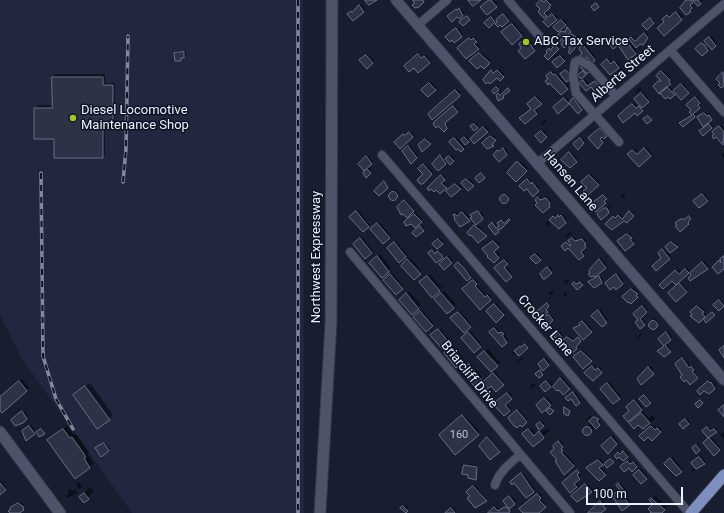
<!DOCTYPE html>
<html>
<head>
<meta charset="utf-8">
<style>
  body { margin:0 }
  #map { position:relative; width:724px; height:513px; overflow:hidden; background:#181d2f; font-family:Roboto,sans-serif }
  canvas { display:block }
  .scale { position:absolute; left:586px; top:487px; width:97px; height:18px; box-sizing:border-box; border:2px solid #ecf1fe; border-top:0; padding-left:5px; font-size:12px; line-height:14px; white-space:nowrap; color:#ecf1fe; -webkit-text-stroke:3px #0f1425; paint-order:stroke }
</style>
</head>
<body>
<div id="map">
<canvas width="724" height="513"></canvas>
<div class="scale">100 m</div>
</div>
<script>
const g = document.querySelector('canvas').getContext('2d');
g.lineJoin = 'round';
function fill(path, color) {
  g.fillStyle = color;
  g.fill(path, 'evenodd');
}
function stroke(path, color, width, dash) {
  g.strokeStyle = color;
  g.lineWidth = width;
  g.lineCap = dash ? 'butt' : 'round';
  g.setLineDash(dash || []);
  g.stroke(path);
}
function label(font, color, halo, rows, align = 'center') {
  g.font = font + ' Roboto,sans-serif';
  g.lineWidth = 3;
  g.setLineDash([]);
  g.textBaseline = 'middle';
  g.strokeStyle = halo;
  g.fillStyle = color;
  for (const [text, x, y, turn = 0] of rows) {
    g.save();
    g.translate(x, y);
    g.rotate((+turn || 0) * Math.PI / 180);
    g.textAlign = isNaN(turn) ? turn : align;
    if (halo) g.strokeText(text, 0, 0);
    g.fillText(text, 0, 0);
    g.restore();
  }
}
fill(new Path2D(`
  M0 0H303L304 513H132L22 359 0 315Z`), '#20273f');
fill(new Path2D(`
  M491 0H494L498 4 487 13 483 6Z
  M542 0 546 1 549 0 551 3 550 4 551 6 545 11 548 14 544 17 541 9 537 5Z
  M687 0H704L698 5 694 0 691 3 693 6 691 8 692 10 686 14 683 4Z
  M361 4 365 10 353 20 349 14Z
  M458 8 459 10 461 8 464 13 460 17 448 16Z
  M678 11 683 17 664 34 666 21 664 19 669 14 671 17Z
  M505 14 510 19 502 26 497 20Z
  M555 14 558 17 548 26 545 22Z
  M493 17 496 20 489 27 486 23Z
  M652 18 655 21 647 29 644 25Z
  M563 19 567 23 558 31 554 27Z
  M514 23 523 34 512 43 503 33Z
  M458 27 463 35 462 36 454 42 447 37Z
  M646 32 649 36 644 42 640 43 630 39 633 36 637 40Z
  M711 36 717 43 712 48 706 41Z
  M471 37 473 40 476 38 478 40 476 42 480 47 466 58 458 48Z
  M616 37 624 43 628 40 637 51 628 59 618 44 610 42Z
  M528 38 536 48 525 58 523 48 520 45Z
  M704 42 709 49 702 55 697 49Z
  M557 44 560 46 548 58 549 53 547 51Z
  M585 44 596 58 592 61 580 49Z
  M176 51H186V56L180 60 175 53Z
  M481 52 491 61 484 68 481 64 471 61Z
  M559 52 560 53 554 58 553 57Z
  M368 54 374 61 367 67 361 60Z
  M420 54 423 57 426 55 431 61 418 71 414 67 406 66Z
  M562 55 566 59 557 67 554 63Z
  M609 58 613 63 616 60 620 65 610 73 602 65Z
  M564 67 557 73 569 87 561 94 547 76 553 71 555 74Z
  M499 69 505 75 500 79 497 76 484 80 493 70 496 72Z
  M568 69 572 73 571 77 567 81 561 74Z
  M663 70 671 78 670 80 672 82 668 85 674 91 683 83 689 91 681 98 676 92 670 98 654 86 661 80 657 76Z
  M55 74H105V83H115V125L113 128H105V155L102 157 55 138 35 108 38 105H53V77Z
  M585 79 591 85 597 80 605 89 598 95 591 86 587 90 581 83Z
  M431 82 437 88 428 96 422 90Z
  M510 87 504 94 505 96 498 100 496 96 498 93 500 92 502 94Z
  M640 87 641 89 637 93 635 91Z
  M457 89 461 93 458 97 429 114Z
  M643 92 649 100 642 106 644 109 638 115 635 112 619 116 634 103 638 107 641 105 635 99Z
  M538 96 542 102 535 108 538 112 524 123 522 122 520 118 533 108 529 104Z
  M697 96 701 101 699 103 701 105 694 112 696 114 683 126 693 115 692 110 688 105Z
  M566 97 571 103 575 98 583 107 578 112 569 102 558 112 554 108Z
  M455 105 459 110 446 121 448 127 444 131 438 125 434 124Z
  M706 112 712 117 703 125 700 116Z
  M545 119 547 121 542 125 541 124Z
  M476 123 478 125 474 129 472 127Z
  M711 123 713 126 703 135 700 131Z
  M721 125 724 129 723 143 713 132Z
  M485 126 489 130 474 142 471 139Z
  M602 127 608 134 603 139 604 140 600 147 589 138Z
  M543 130 548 135 541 142 536 136Z
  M411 131 414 135 400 147 395 142 405 133 407 134Z
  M492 135 497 138 494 144 490 140 483 143Z
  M466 136 470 140 465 144 462 140Z
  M456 137 465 147 461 151 450 142Z
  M427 138 431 142 422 150 421 143Z
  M582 138 585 141 578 148 576 142Z
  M410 145 418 156 411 162 403 151Z
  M505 147 508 153 499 161 494 155 499 149 501 150Z
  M646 147 652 154 639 166 628 154 635 149 639 154Z
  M571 152 578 160 570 167 562 160Z
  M724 152V158L721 155Z
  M442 154 445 160 451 155 455 159 450 163 448 161 438 169 433 164Z
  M368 156 373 162 368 166 372 171 367 176 366 171 359 164Z
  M520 161 528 168 516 180 509 176 508 171Z
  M425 164 433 172 425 179 420 169Z
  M591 174 600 183 587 194 588 188 583 182Z
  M443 175 446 178 442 181 448 186 440 193 436 189 429 188Z
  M468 178 474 183 468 189 463 183Z
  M529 178 533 183 534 182 540 189 533 195 527 188 520 186Z
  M457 183 462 187 451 196 447 191Z
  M395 189 399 194 392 200 389 195Z
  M506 193 509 195 508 200 502 201V196Z
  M624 193 626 195 622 198 620 197Z
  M704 193 709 199 700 207 695 201Z
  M605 195 607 197 605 199 607 201 596 210 593 204Z
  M540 196 542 199 548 197 551 201 550 203 551 204 543 211 536 200Z
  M406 200 415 209 407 217 398 207Z
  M609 206 610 208 601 218 598 215Z
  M358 210 370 225 363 231 350 217Z
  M464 211 471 218 460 225 454 215 457 213 459 216Z
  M480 211 484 215 476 224 471 215Z
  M631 211 635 214 627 222 624 219 606 224 615 215 617 217 620 214 624 218Z
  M416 213 422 220 415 227 411 223 405 222Z
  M563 214 567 220 559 227 552 221 547 226 545 224 555 215 557 217Z
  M691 215 692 217 689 220 690 222 680 231 677 223 683 218H688Z
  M504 220 506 222 495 233 489 226 494 222 498 227 500 222Z
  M379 222 391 236 383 243 371 229Z
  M476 224 487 234 478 241 471 233H468Z
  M422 225 425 229 416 236 413 233Z
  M570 232 572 234 567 237 566 235Z
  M629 233 635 242 626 249 619 241Z
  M362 237 373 251 365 257 354 244Z
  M574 237 577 240 584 238 587 241 585 243 587 245 582 250 585 254 579 259 568 246H562Z
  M440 238 444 242 437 248 434 244Z
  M496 240 500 245 495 250 500 255 494 261 485 248Z
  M396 241 407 255 399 262 388 248Z
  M673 241 679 245 670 251 666 247Z
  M434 249 437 253 440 251 444 256 436 262 429 253Z
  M664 249 671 256 656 270 662 258 659 253Z
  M537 253 542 258 536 263 531 258Z
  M380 254 391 268 382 277 373 260Z
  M449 256 453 261 444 269 440 264Z
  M410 258 422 272 414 279 402 266Z
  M601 258 607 266 597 274 602 278 603 281 602 282H590L596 277 590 271Z
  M506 259 509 262 505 265 512 274 506 280 495 268Z
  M704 261 709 266 691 280 693 275 691 273Z
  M460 262 472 276 467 280 455 266Z
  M550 266 553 270 545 278 542 274Z
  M687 268 690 271 676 283 672 279 660 285 678 269 681 273Z
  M392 273 404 287 396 294 384 280Z
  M618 273 624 282 617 288 607 281Z
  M430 274 442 288 432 296 423 280Z
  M475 279 478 282 476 284 487 296 489 294 492 298 480 308 464 289Z
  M567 279 569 281 566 284 564 281Z
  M577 281 578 284 582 281 584 283 577 289 573 284Z
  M681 283 688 290 676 300 670 293Z
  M633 288 639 292 637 293 639 295 631 302 623 297Z
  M409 291 421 305 412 313 400 300Z
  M444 291 456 304 447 313 435 299Z
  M552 291 554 293 551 296 548 293Z
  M566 292 568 294 565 297 563 295Z
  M721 299 724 305 719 309 715 305Z
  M549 302 550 304 547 307 548 310 546 312 554 318 546 327 535 314Z
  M496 303 505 313 496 321 487 311Z
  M644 305 648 310 641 317 646 323 640 327 639 320 634 314Z
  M699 305 705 310 703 311 706 315 699 322 691 312Z
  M600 309 608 320 602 325 592 316Z
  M422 310 434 324 426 331 414 317Z
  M460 311 472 325 464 332 452 318Z
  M655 318 659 323 652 329 648 325Z
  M584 320 593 330 583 338 577 345 578 347 570 354 561 343 569 336 575 340 581 336 575 328Z
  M496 327 500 332 503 331 508 340 502 346 490 332Z
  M440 328 451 342 443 349 432 335Z
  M470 331 482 345 474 352 463 338Z
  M560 331 563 336 558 340 555 336Z
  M668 331 672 338 666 343 672 349 664 356 665 346 659 339Z
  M641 333 642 334 638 338 637 337Z
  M527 344 529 346 519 355 516 352 513 355 511 353Z
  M453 346 465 360 457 367 445 353Z
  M488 349 500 363 497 365 479 357Z
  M583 350 592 359 583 367 575 357Z
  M522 357 524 358 519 362 518 361Z
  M546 358 550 362 542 370 544 373 539 377 537 374 543 369 540 364Z
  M684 358 691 367 693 366 695 368 693 369 698 376 690 383 676 365Z
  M471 364 482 377 475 384 463 371Z
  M594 365 597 369 600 367 602 370 593 380 586 373Z
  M651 366 654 371 641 383 644 374Z
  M495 372 504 383 496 391 491 385 482 384Z
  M562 377 571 387 563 394 559 388 554 387Z
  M22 379 29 388 2 412 0 410V398Z
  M548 380 552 385 545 391 542 386Z
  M710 380 712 382 713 381 716 386 709 393 704 390 698 391Z
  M609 382 621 396 613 403 601 389Z
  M90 383 113 415 109 419 78 391Z
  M534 383 536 385 532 388 530 386Z
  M575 391 581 401 576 405 571 398H567Z
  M509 392 513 396 505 403 511 409 505 415 496 402Z
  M646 395 652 401 647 406 641 399Z
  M547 397 552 403 542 411 537 405Z
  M636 399 643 408 628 421 631 411 627 407Z
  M519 409 528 420 522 426 509 418Z
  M24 410 28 416 23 422 12 420Z
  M643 412 649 418 653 415 655 419 643 428 638 424 630 423Z
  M464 415 480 432 455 453 440 435Z
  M590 416 593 418 600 417 598 419 601 423 596 428 589 419 584 421Z
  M687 418 690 422 684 428 681 424Z
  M542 421 545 424 543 426 539 423Z
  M590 424 594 428 586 435 583 430Z
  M31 425 36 432 34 433 25 430Z
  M653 425 657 429 659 427 662 430 652 440 648 436H641Z
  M67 426 74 435 76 434 89 452 87 454 94 463 75 477 48 440Z
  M709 427 712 431 716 428 718 430 716 432 704 431Z
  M531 428 536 435 548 428 550 430 533 446 524 434Z
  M724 432V439L720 435Z
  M613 436 618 442 612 447 602 446Z
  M489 437 500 450 490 458 480 446Z
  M711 437 721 448 714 454 704 443Z
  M561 441 564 444 562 450 575 464 564 473 554 447Z
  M105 442 110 449 101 455 98 447Z
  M698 444 701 448 696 452 693 448Z
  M625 450 629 455 623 460 620 455 615 456 620 451 622 453Z
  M701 456 706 462 690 473 695 467 692 463Z
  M672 457 683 469 676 474 665 464Z
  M600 459 604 463 600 466 607 473 599 480 589 467Z
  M630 460 632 463 635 461 638 465 632 470 629 467H622Z
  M467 464 478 466 475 479 465 465Z
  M641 469 648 477 641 483 634 475Z
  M579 470 578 472 581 476 575 482 578 485 570 492 564 483Z
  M523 473 535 489 526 497 514 482H511Z
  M0 480 7 488 0 493Z
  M78 482 82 486 79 489 76 485Z
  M587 483 593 490 582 498 573 496Z
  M620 483 626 490 623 493 631 502 623 510 613 496 621 489 617 485Z
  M475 485 487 499 486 500 471 496 468 492Z
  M90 487 94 491 84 501 81 497Z
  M70 489 72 491 74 489 78 493 67 498 66 496 69 493 68 491Z
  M540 493 542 495 540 497 546 505 538 513H525L521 509Z
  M511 495 516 501 506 513H489L496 506 500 511 507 505 504 501Z
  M655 496 667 506 660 513H652L655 504 650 500Z
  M602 500 607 506 600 513H589Z
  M20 502 25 505 21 511 23 513H15L13 506Z
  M406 505 409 509 405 512 402 508Z
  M453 507 456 511 454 513H446Z`), '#0007');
const building = new Path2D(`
  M365 0H377L369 5Z
  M413 0H423L424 2 419 7 415 8 412 5 414 4Z
  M468 0H481L473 6Z
  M491 0 497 7 487 15 480 7 487 1Z
  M541 0 544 2 546 0 551 5 549 7 550 8 544 13 547 16 544 18 538 12 540 9 536 5Z
  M686 0H691L693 3 690 5 692 8 690 10 691 12 686 15 680 8Z
  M693 0H698L701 4 698 6Z
  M596 3 599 7 594 11 591 7Z
  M359 5 364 12 353 21 347 14 351 11 352 12Z
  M459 8 463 16 460 19 457 17 452 22 447 16 456 9 457 10Z
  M676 12 682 20 664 36 657 28 664 22 662 19 667 15 669 17Z
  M503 14 509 21 502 27 500 25 498 27 495 24 497 22 496 20Z
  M552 14 557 20 548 27 543 22Z
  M467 16 470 20 463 26 459 22Z
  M491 17 495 22 489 28 484 23Z
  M650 18 654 23 647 30 642 25Z
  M561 20 566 25 558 32 553 27Z
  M512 24 522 36 512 45 501 32Z
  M567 27 571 32 559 42 556 37 561 31 565 32Z
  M456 28 462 37 454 43 452 40 450 42 445 37Z
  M644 33 648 38 643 45 640 44 636 48 629 39 631 37 635 41Z
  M572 34 576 37 564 48 561 44 562 42Z
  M709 37 716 46 712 50 704 41Z
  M469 38 471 40 473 38 477 42 474 44 479 49 466 59 457 48Z
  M526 38 535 51 525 59 518 51 521 48 519 44Z
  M614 38 621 44 626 41 636 54 628 60 618 45 613 49 608 42Z
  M576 39 580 42 570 54 568 52 570 49 569 48Z
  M701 43 705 45 708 51 702 56 695 49Z
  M555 45 559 49 548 60 544 56 547 53 546 51 549 48 550 50Z
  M583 45 595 60 592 63 587 57 584 60 580 55 582 53 579 49Z
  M184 52V58H181V61H175L174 53Z
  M479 53 490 63 484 69 481 66 477 69 469 61Z
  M418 54 421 58 424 56 430 63 418 73 414 68 409 72 404 66Z
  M366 55 373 63 367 69 359 60Z
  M560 56 565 61 557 68 552 62Z
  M607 59 611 64 614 61 619 68 610 75 601 65Z
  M583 64 590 71 587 74 580 67Z
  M491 70 493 73 497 70 504 77 500 81 497 78 490 84 488 82 486 84 483 80Z
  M566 70 571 76 568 77 570 80 566 82 560 74Z
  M583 71 586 75 581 79 578 75Z
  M661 71 670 80 669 82 671 84 659 94 653 86 658 81H661L656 76Z
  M551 72 553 75 555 74 568 89 561 95 549 83 548 85 545 81 548 79 546 76Z
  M723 72 724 86 721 88 718 85 720 83 716 79Z
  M52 77H103V85H113V129H103V158H54V139H34V108H52Z
  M583 80 587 86 595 81 604 91 598 96 591 87 586 91 579 83Z
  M429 83 436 90 428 97 421 90Z
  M681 84 689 93 681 100 673 91Z
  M496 87 499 90 494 94 492 91Z
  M667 87 675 95 670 99 668 97 665 99 660 93Z
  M508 88 510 91 503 96 504 98 498 101 496 95 498 93 500 95Z
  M455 90 460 95 459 97 432 120 428 114Z
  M641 93 649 102 642 108 634 99Z
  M535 97 542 104 534 110 537 114 525 124 519 118 531 109 527 104Z
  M695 97 700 103 698 105 700 108 693 114 695 117 683 127 679 123 692 115 689 112 691 110 686 105Z
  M564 98 569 104 558 114 553 107Z
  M573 98 582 110 578 114 569 103Z
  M632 104 636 108 639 106 643 111 637 116 635 113 623 123 618 116Z
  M453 106 458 112 445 123 447 129 444 132 438 126 436 128 433 124 434 122Z
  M704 113 707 116 709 115 712 120 703 127 697 117Z
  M648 116 652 120 647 124 643 119Z
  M474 124 478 128 474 131 470 126Z
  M709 124 712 128 703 136 699 131Z
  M719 126 724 132 723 145 716 137 714 139 712 136 714 134 712 132Z
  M483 127 488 132 474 144 470 139Z
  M600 128 607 136 604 139 602 137 600 139 603 142 598 149 588 138Z
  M541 131 547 137 541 143 535 136Z
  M409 132 413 137 400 149 394 142 403 134 405 135Z
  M490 136 496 140 492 145 494 146 487 149 482 143Z
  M464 137 469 142 465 145 461 140Z
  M454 138 464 149 461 152 458 149 456 150 449 142Z
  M580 138 584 143 578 150 573 144Z
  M425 139 431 144 422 152 418 145Z
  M408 146 417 158 411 164 402 151Z
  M503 148 507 155 499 162 493 155 497 150 499 151Z
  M644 148 651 156 639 167 627 154 632 150 637 154Z
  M569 152 577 162 570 168 561 160Z
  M440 155 446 164 438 171 432 164Z
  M366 156 372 164 364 171 358 164Z
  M449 156 454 161 450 165 445 159Z
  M516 162H518L527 171 516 182 507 173Z
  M423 164 432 174 423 184H420L417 180 423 174 418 169Z
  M367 169 371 173 366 178 363 173Z
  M481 173 485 178 479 183 475 178Z
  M441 175 445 180 441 183 447 188 440 194 436 190 434 192 431 189 429 191 427 188 429 186Z
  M589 175 599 185 587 196 583 191 587 188 581 182Z
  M466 179 474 186 468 191 461 183Z
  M527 179 531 184 532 182 539 191 533 197 527 189 524 191 519 186Z
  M384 181 388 188 379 196 374 191Z
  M455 184 461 189 451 197 446 191Z
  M388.5 196a4.5 4.5 0 1 1 9 0a4.5 4.5 0 1 1-9 0Z
  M702 194 708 201 699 208 693 201Z
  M499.5 199a4.5 4.5 0 1 1 9 0a4.5 4.5 0 1 1-9 0Z
  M603 195 607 199 604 201 606 203 596 212 590 205Z
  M538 197 540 200 546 198 550 203 549 205 550 207 543 213 535 205 537 203 535 200Z
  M404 200 414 211 407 218 403 214 401 215 397 207Z
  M604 208H607L609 213 601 220 597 214Z
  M356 211 369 227 363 232 349 217Z
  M478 211 483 219 476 225 470 218 472 217 470 215Z
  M629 211 634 216 627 223 624 221 612 230 605 224 613 216 615 218 618 215 622 219Z
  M462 212 470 221 460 227 454 219 455 218 453 215 455 214 457 216Z
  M414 214 422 222 415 228 411 224 406 226 404 222Z
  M558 215 559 217 561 215 566 223 559 229 549 220 553 216 555 218Z
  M689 216 691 219 688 222 689 224 680 232 675 226 677 225 675 223 680 219H685Z
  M509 219 510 220 501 229 497 230 499 232 495 235 488 226 492 222 496 228 499 226 497 223 501 220 504 223Z
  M377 223 390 238 383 244 370 229Z
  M474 225 487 236 478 243 471 235 470 236 467 233Z
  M420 226 424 231 416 237 412 233Z
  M627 234 632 238 630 239 634 244 625 251 617 241Z
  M360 238 372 253 365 259 353 244Z
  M572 238 575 241 582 239 586 244 584 245 586 247 581 252 584 256 579 260 568 248 565 251 561 246 566 242 570 246 571 245 568 241Z
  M438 239 443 244 437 249 432 244Z
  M493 241 499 247 494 252 499 258 494 263 487 257 488 256 482 249Z
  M394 242 406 257 399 263 387 248Z
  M671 242 678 247 670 253 665 247Z
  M662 249 670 259 656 271 652 266 661 258 658 253Z
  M432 250 435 254 437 251 442 255 443 258 436 263 428 253Z
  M535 254 541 260 536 264 530 258Z
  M377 256 389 272 382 278 369 263Z
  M724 256V269L718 274 712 267 719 260 721 263 720 259Z
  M447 257 452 263 444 270 439 264Z
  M407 259 421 274 414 280 401 266Z
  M599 259 606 268 595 277 593 276 591 277 588 274 590 273 589 271Z
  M504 260 508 264 504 267 512 277 506 282 494 268Z
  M458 262 464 268 471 278 467 281 454 266Z
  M702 262 708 269 690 281 688 278 691 275 690 273Z
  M547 267 552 273 545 279H543L540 274Z
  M685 269 689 273 676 285 672 281 663 289 659 285 675 270 679 274Z
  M390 274 403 289 396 295 383 280Z
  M616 274 623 284 616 290 614 287 610 290 605 283Z
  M427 276 440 291 432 298 419 282Z
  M599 276 602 283 594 288 588 282Z
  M473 280 477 284 475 286 485 297 487 295 491 300 480 310 462 289Z
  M574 282 576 284 580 282 583 285 577 290 572 284Z
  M679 283 687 292 676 302 668 293Z
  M631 289 638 294 636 295 638 297 631 304 629 302 628 303 622 297Z
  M406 293 419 309 412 315 399 300Z
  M441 293 454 308 447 314 434 299Z
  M719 300 724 306 719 311 713 305Z
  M547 303 549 306 546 310 548 312 545 314 546 316 548 314 553 320 546 328 542 324 540 325 534 314Z
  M494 304 504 315 496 323 486 311Z
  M642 306 647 312 640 319 645 325 640 329 635 322 638 320 633 314Z
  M697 306 704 312 702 313 705 317 699 323 690 316 692 315 690 312Z
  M598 310 607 323 602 327 591 316Z
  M420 311 433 326 426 332 413 317Z
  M458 312 471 327 464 333 450 318Z
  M712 312 715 315 706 323 704 320Z
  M648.5 325a4.5 4.5 0 1 1 9 0a4.5 4.5 0 1 1-9 0Z
  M582 321 592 332 583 340 573 328 580 325 579 324Z
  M494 328 498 333 502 332 504 334 502 335 507 343 502 347 489 332Z
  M438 329 450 344 443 350 430 335Z
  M468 332 481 347 474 353 461 338Z
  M558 332 562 338 558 341 554 336Z
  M666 332 671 340 665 345 671 352 664 357 657 351 664 346 658 339Z
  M567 337 573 341 578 337 581 341 576 347 577 349 570 355 560 343Z
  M525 344 528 348 519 356 514 351 520 346 521 347Z
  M724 346V358L719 350Z
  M451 347 464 362 456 368 444 353Z
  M484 351 498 366 491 372 477 357Z
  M581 351 592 361 583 369 573 357Z
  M682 358 689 368 691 366 694 370 692 371 698 378 690 385 686 380 684 382 680 377 682 375 675 364Z
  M544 359 549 365 543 371 538 364Z
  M469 364 482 380 474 386 461 370Z
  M592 366 595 370 598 368 602 373 593 381 584 373Z
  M648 367 654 374 641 385 637 379Z
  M540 370 543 375 539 378 535 374Z
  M493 373 504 385 496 392 491 386 486 390 481 384Z
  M560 378 570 389 563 395 559 390 557 391 553 387Z
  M19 381 27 391 2 413 0 411V397Z
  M546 381 551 387 545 392 540 386Z
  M708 381 710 383 711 382 715 389 709 394 704 391 700 395 697 391Z
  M607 383 620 399 613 404 600 389Z
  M85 386 110 420 97 429 73 395Z
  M573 392 580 403 576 406 571 399 568 401 565 398Z
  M507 393 512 399 505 405 510 411 504 416 493 404Z
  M644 395 651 403 646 407 639 399Z
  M544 398 551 405 542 413 536 405Z
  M634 400 642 410 628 422 623 416 629 411 626 407Z
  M700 400 703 403 698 408 695 404Z
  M724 405V417L718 410Z
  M564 407 570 411 568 416 564 414Z
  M550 408 554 411 550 415 546 411Z
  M517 410 527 422 522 427 520 425 517 428 514 426 508 418Z
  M22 411 27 419 23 423 15 426 11 420Z
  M641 413 650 423 643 429 638 425 634 429 629 423Z
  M462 415 479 435 455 455 439 435Z
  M594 417 599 419 597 421 600 425 596 429 589 421Z
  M685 419 689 424 683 429 679 424Z
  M540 422 544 426 539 430 536 425Z
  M29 426 35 434 26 441 22 431Z
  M651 426 655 430 657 428 661 432 652 441 648 437 644 441 639 436Z
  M582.5 431a4.5 4.5 0 1 1 9 0a4.5 4.5 0 1 1-9 0Z
  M707 427 710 431 714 429 717 432 708 438 702 431Z
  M41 429 45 434 39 437 36 432Z
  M63 429 70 438 72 437 86 457 84 458 90 468 75 479 47 440Z
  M528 429 534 436 539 431 544 438 533 447 522 434Z
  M487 437 500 452 490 460 479 446Z
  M611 437 617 444 608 454 601 446Z
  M709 438 720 450 714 456 703 443Z
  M558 441 563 447 561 449 563 451 561 452 574 466 564 475 555 461 557 460 550 452 554 449 553 446Z
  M104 443 109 451 101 457 95 448Z
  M696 445 700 450 696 454 692 448Z
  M623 451 628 457 623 461 619 457 617 459 614 456 618 452 620 454Z
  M699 457 705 464 696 469 691 463Z
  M670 458 682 472 676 476 664 464Z
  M610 459 614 462 607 468 604 464Z
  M598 460 603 465 599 468 606 475 599 481 586 468Z
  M627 461 630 464 633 462 637 467 632 472 629 468 624 472 620 467Z
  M464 465 477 467 476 480 468 478V475L462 474Z
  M577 470 579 473 577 475 580 479 574 484 577 487 570 493 562 483Z
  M639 470 647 479 641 484 633 475Z
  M521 473 534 492 526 498 514 483 512 485 510 482Z
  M0 483 6 490 0 495Z
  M618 483 625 492 623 494 616 485Z
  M585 484 592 492 577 502 571 496Z
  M473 486 487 501 475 508 467 498 470 496 466 492Z
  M618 491 630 505 622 511 612 496Z
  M84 493 89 499 84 503 79 497Z
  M537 494 541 498 539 500 546 507 539 513H523L519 509Z
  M509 496 515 504 509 509 503 501Z
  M651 498 665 510 662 513H650L651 512 648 509 653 504 649 500Z
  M600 501 606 509 601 513H588Z
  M18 503 24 507 23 509 24 510 20 513H10L8 511 11 509 10 508Z
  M403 506 408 511 406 513 400 508Z
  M494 507 498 511 504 507H507L510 511 509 513H488Z
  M451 508 455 513H445Z`);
fill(building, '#2d3347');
stroke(building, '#687086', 1);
const minor = new Path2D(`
  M508 0 540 37
  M418 25 447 0
  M670 50 724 112
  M616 96 590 66 579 60 575 62 573 75 576 93 619 142
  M382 155 689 513
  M538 163 724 4
  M350 252 570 513
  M495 485C499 472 509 464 520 455`);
const tertiary = new Path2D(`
  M396 0 724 380`);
const secondary = new Path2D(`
  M0 432 60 513
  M320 513 331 323 332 0`);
const primary = new Path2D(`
  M691 513 724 475`);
stroke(minor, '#323645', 10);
stroke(tertiary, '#323645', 12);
stroke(secondary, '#323645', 13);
stroke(primary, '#323645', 13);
stroke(minor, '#4d5469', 8);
stroke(tertiary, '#4d5469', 10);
stroke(secondary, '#4d5469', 11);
stroke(primary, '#7e8ebe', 11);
const rail = new Path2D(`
  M298 0V513
  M41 173 43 356 56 399 73 429
  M123 182 126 149 128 36`);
stroke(rail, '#848999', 3.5);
stroke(rail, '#0f1425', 2, [6]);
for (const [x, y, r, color] of [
  [526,42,4,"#a0c92b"],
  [73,118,4,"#a0c92b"]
]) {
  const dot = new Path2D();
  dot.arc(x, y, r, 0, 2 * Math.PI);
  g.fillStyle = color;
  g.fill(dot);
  stroke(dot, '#0f1425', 1.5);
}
label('11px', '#bcc2d0', null, [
  ["160",459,435]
]);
label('13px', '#ecf1fe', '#0f1425', [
  ["ABC Tax Service",534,42],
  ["Diesel Locomotive",81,111],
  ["Maintenance Shop",81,126]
], 'left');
label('13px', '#ecf1fe', '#0f1425', [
  ["Alberta Street",623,74,-41],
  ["Hansen Lane",570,181,49],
  ["Northwest Expressway",317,257,-90],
  ["Crocker Lane",545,326,49],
  ["Briarcliff Drive",469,375,51]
]);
</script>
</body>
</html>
